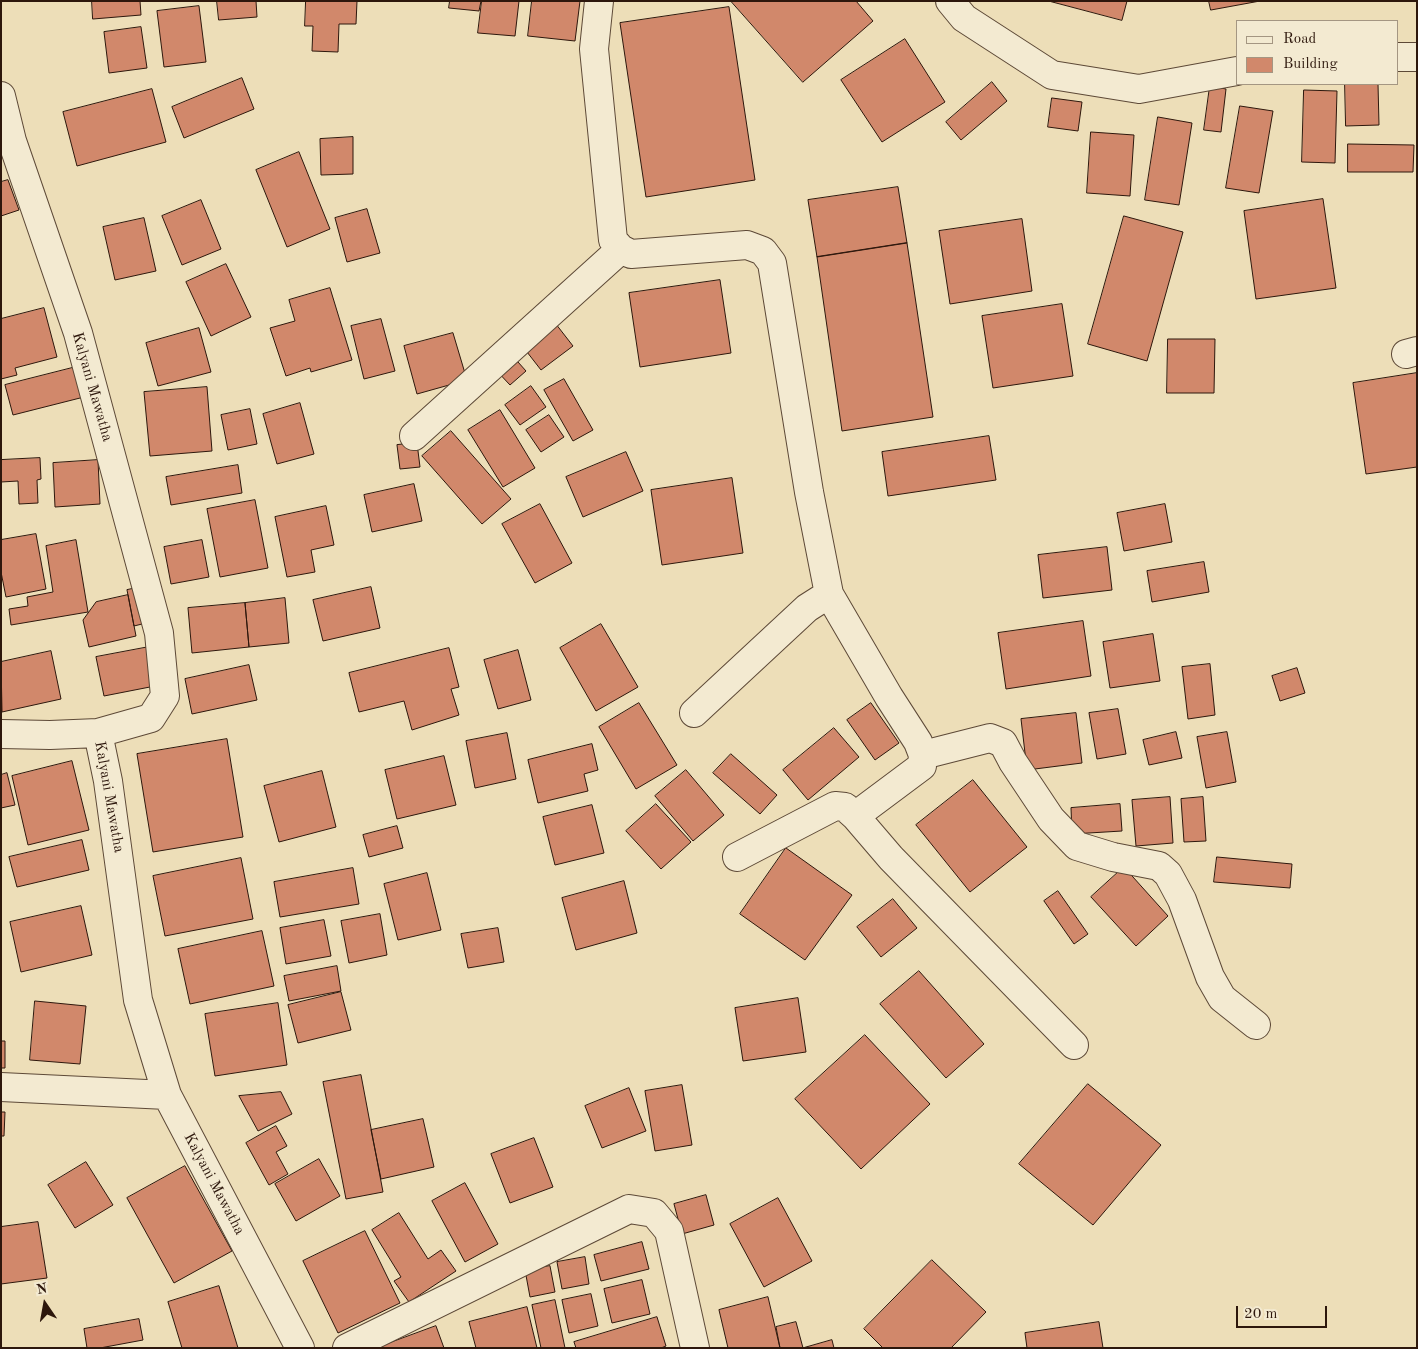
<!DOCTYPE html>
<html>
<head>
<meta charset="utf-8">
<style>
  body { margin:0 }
  #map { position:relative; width:1418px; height:1349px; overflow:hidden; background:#eddeb8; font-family:"Old Standard TT",serif }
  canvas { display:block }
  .frame { position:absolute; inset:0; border:2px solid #2d170c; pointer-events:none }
  .legend { position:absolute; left:1236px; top:20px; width:162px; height:65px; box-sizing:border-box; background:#f3ead1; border:1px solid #a49682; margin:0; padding:6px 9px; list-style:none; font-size:15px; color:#2d170c }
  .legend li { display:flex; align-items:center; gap:10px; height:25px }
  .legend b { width:25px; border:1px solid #a49682 }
  .north { position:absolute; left:20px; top:1279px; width:50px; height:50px; -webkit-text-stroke:4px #f3ead1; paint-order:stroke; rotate:348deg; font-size:14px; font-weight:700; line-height:20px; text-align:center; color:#2d170c }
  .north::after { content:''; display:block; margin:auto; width:18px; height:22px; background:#2d170c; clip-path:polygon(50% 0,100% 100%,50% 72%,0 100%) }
  .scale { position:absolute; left:1236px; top:1306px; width:91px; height:22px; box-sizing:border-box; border:2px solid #2d170c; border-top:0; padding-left:6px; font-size:15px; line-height:18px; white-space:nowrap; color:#2d170c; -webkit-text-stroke:4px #f3ead1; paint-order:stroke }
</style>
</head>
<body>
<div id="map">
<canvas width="1418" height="1349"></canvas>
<div class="frame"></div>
<ul class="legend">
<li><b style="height:6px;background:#f3ead1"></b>Road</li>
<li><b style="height:14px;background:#d1886b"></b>Building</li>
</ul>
<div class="north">N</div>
<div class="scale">20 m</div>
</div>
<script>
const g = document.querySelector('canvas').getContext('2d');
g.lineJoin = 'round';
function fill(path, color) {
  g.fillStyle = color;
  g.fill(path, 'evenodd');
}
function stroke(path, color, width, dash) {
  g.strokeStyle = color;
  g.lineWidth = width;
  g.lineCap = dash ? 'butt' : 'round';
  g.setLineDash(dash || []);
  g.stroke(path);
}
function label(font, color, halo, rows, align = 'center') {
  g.font = font + ' "Old Standard TT",serif';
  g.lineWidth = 4;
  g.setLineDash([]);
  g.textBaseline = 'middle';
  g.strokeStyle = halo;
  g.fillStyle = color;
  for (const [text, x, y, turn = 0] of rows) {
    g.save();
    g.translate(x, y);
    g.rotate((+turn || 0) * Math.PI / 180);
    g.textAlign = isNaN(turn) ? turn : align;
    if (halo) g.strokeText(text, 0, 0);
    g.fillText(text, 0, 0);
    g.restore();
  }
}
const building = new Path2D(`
  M92 1H140L141 15 93 19Z
  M217 1H256L257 17 219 20Z
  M306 1H357L356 24H339L338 52 312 51 313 26H305Z
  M450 1H481L479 11 449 8Z
  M482 1H519L515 36 478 33Z
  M532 1H580L575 41 528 36Z
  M731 1H856L873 21 803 82Z
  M1049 1H1127L1122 20Z
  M1209 1H1260L1211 10Z
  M199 6 206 62 164 67 157 11Z
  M729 7 755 180 646 197 620 23Z
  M141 27 147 68 109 73 104 32Z
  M905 39 945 102 882 142 841 80Z
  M242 78 254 109 184 138 172 107Z
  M992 82 1007 101 961 140 946 122Z
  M1345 84H1378L1379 125 1346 126Z
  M1210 86 1226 89 1221 132 1204 130Z
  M152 89 166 142 77 166 63 112Z
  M1304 90 1337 91 1335 163 1302 162Z
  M1052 98 1082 102 1078 131 1048 127Z
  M1240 106 1273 111 1259 193 1226 188Z
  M1158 117 1192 123 1179 205 1145 200Z
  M1091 132 1134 135 1130 196 1087 193Z
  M353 137V174L321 175 320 139Z
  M1348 144 1414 145 1413 172H1348Z
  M299 152 330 229 287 247 256 170Z
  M8 180 19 210 1 216V182Z
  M898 187 907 243 817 257 808 200Z
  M1323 199 1336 288 1256 299 1244 211Z
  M201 200 221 249 182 265 162 216Z
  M367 209 380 253 347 262 335 218Z
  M1124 216 1183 232 1147 361 1088 344Z
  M144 218 156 271 115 280 103 227Z
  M1022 219 1032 291 950 304 939 231Z
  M907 243 933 417 842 431 817 257Z
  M226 264 251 317 211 336 186 282Z
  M720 280 731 353 640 367 629 293Z
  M330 288 352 360 311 372 310 368 286 376 270 328 295 321 289 300Z
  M1062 304 1073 376 993 388 982 316Z
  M44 308 57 357 15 368 17 375 1 379V319Z
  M381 319 395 371 364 379 351 326Z
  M552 319 573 346 541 370 520 343Z
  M199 328 211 372 158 386 146 343Z
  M453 333 467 380 417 394 404 346Z
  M1168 339H1215L1214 393H1167Z
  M510 353 526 371 510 385 495 369Z
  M76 367 84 397 13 415 5 385Z
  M1417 373V467L1366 474 1353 383Z
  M564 379 593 430 573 441 544 390Z
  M531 386 546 407 520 425 505 405Z
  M207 387 212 451 150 456 144 392Z
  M300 403 314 454 277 464 263 414Z
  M250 409 257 444 228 450 221 415Z
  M500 410 535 468 503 487 468 430Z
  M549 415 564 437 541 452 526 430Z
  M451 431 511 499 482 524 422 456Z
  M989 436 996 480 888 496 882 452Z
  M417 443 420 467 400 469 397 445Z
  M626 452 643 491 583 517 566 477Z
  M40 458 41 479 37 480 38 503 19 504 18 481 1 482V460Z
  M98 460 100 504 55 507 53 463Z
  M238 465 242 493 171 505 166 477Z
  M732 478 743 553 662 565 651 490Z
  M414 484 422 521 372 532 364 495Z
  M255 500 268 568 220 577 207 509Z
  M540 504 572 563 535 583 502 524Z
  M1165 504 1172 542 1124 551 1117 513Z
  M326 506 334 545 311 550 315 572 287 577 275 517Z
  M36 534 46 589 6 597 1 572V540Z
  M76 540 88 612 11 625 9 609 28 606 27 597 53 592 46 546Z
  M202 540 209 577 171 584 164 547Z
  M1107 547 1112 590 1043 598 1038 555Z
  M1204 562 1209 592 1152 602 1147 571Z
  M142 587 150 622 134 626 127 590Z
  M371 587 380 628 323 641 313 600Z
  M128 595 136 636 89 647 83 620 96 602Z
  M285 598 289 643 249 647 245 603Z
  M245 603 249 647 192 653 188 608Z
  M1083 621 1091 676 1006 689 998 633Z
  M601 624 638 687 596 711 560 648Z
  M1153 634 1160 681 1110 688 1103 642Z
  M149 647 155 686 104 696 96 657Z
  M449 648 459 687 451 689 459 715 412 730 404 701 359 712 349 673Z
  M518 650 531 700 498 709 484 660Z
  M51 651 61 699 2 712 1 662Z
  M1210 664 1215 715 1188 719 1182 667Z
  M249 665 257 700 192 714 185 679Z
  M1297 668 1305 693 1280 701 1272 676Z
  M639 703 677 765 636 789 599 727Z
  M871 703 899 743 875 760 847 720Z
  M1118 709 1126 754 1097 759 1089 713Z
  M1076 713 1082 763 1027 770 1021 719Z
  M834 728 859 757 808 800 783 770Z
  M1176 732 1182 758 1149 765 1143 740Z
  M1227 732 1236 782 1206 788 1197 737Z
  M507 733 516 779 475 788 466 741Z
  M227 739 243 837 153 852 137 754Z
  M592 744 598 770 584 774 588 791 538 803 528 760Z
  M731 754 777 795 760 814 713 773Z
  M444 756 456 805 397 819 385 770Z
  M72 761 89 830 28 845 12 776Z
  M686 770 724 815 693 841 655 796Z
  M322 771 336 827 279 842 264 786Z
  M7 773 15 805 1 808V775Z
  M973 780 1027 847 970 892 916 825Z
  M1170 797 1173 843 1136 846 1132 800Z
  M1203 797 1206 841 1184 842 1181 799Z
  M656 804 691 842 661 869 626 831Z
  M1120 804 1122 831 1072 834 1071 808Z
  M592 805 604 853 555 865 543 817Z
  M397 826 403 848 369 857 363 835Z
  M82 840 89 870 17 887 9 857Z
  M786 848 852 895 805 960 740 914Z
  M1217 857 1292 864 1290 888 1214 882Z
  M241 858 253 919 165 936 153 876Z
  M1124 867 1168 916 1136 946 1091 897Z
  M353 868 359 904 280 917 274 882Z
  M427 873 441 930 398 940 384 884Z
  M624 881 637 933 576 950 562 898Z
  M1058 891 1088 934 1074 944 1044 901Z
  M893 899 917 928 881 957 857 927Z
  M81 906 92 955 21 972 10 922Z
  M380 914 387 955 349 963 341 921Z
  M324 920 331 956 286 964 280 928Z
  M498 928 504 962 468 968 461 934Z
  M262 931 274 986 190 1004 178 949Z
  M337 966 341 991 289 1001 284 976Z
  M919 971 984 1044 946 1078 880 1004Z
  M341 992 351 1030 298 1043 288 1005Z
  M798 998 806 1052 743 1061 735 1008Z
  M35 1001 86 1006 80 1064 30 1060Z
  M278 1003 287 1065 215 1076 205 1014Z
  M865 1035 930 1104 861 1169 795 1099Z
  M1 1041H5V1068H1Z
  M361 1075 383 1192 346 1199 323 1082Z
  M1088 1084 1161 1145 1093 1225 1019 1164Z
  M682 1085 692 1145 655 1151 645 1091Z
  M629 1088 646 1131 602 1148 585 1106Z
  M281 1092 292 1114 258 1131 239 1096Z
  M1 1112H5L4 1136H1Z
  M423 1119 434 1167 381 1179 371 1130Z
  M276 1126 287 1146 276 1152 288 1174 269 1185 246 1143Z
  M534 1138 553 1187 510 1203 491 1154Z
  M319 1159 340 1196 296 1221 275 1184Z
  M86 1162 113 1205 75 1228 48 1185Z
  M185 1166 232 1251 174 1283 127 1198Z
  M465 1183 498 1244 465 1262 432 1201Z
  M706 1195 714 1225 682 1234 674 1204Z
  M778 1198 812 1261 764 1287 730 1224Z
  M399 1213 428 1259 441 1250 456 1271 409 1302 394 1281 401 1277 372 1230Z
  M38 1222 47 1278 1 1284V1227Z
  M365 1231 400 1303 338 1333 303 1261Z
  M642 1242 649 1269 601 1281 594 1255Z
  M585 1257 589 1284 562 1289 557 1262Z
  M932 1260 986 1312 951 1348H883L864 1329Z
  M550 1266 555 1292 530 1297 525 1270Z
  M642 1280 650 1314 612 1323 604 1289Z
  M219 1286 238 1348H182L168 1302Z
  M591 1294 598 1326 569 1333 562 1300Z
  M768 1297 780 1348H728L719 1310Z
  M555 1300 565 1348H541L532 1305Z
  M527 1307 537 1348H476L469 1322Z
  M657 1317 666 1346 661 1348H576L574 1342Z
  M139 1319 143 1340 100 1348H87L84 1329Z
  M796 1322 803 1348H780L776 1327Z
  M1099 1322 1103 1348H1027L1025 1333Z
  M436 1326 444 1348H379V1347Z
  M832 1340 834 1348H803Z`);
fill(building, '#d1886b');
stroke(building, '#2d170c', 1);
const minor = new Path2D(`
  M599 1 594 49 613 240 621 249 631 254 747 245 763 251 772 263 809 492 829 594 889 697 918 742 923 755 922 766 855 816 891 858 1074 1045
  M950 1 964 18 1052 75 1139 89 1237 71
  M1397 57H1417
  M1 96 12 141 78 333 159 633 165 696 151 718 98 733 108 781 138 1000 167 1095 300 1348
  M1406 354 1417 351
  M414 436 621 249
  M694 713 807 608 829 594
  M1 734 50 735 98 733
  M923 755 990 738 1003 743 1013 762 1051 819 1077 846 1113 857 1159 866 1168 874 1182 900 1210 977 1222 998 1256 1025
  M737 857 835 806 845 807 855 816
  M1 1087 167 1095
  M347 1348 629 1209 654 1213 669 1231 695 1348`);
stroke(minor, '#5d4937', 30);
stroke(minor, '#f3ead1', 28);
label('15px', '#2d170c', '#f3ead1', [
  ["Kalyani Mawatha",92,387,74],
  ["Kalyani Mawatha",109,797,80],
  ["Kalyani Mawatha",214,1184,62]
]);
</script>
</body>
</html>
